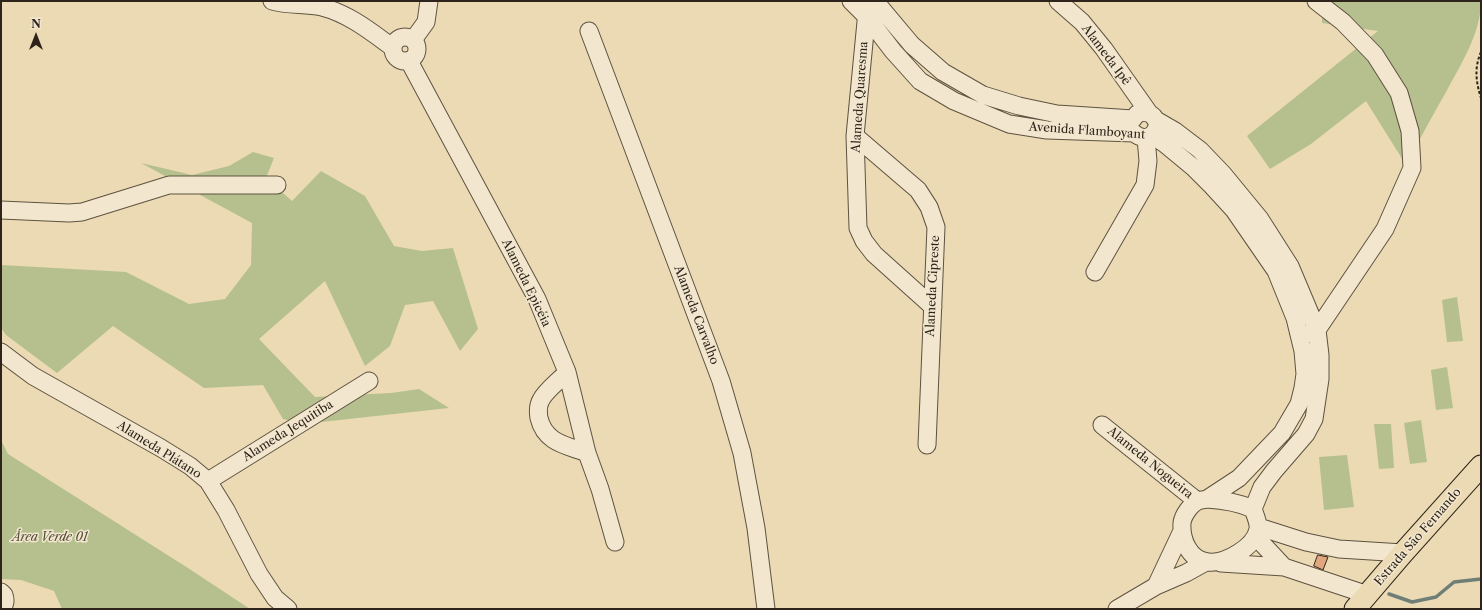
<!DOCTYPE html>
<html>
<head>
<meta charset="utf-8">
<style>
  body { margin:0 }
  #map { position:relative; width:1482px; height:610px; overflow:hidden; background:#ebdab4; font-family:"Libre Caslon Text",serif }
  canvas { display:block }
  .frame { position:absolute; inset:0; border:2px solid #2f241b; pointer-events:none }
  .north { position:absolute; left:16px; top:16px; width:40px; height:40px; -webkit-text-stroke:3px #f2e7ce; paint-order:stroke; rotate:0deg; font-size:11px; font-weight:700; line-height:16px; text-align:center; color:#2f241b }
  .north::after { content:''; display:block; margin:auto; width:14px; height:18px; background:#2f241b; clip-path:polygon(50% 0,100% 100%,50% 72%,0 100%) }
</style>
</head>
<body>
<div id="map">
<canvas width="1482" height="610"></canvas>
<div class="frame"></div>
<div class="north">N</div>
</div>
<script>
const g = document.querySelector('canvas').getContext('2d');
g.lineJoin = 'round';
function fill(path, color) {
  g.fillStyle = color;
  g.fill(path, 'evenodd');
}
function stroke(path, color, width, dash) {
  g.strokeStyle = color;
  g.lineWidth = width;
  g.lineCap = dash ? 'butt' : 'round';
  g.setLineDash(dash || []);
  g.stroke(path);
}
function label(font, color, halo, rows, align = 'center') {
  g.font = font + ' "Libre Caslon Text",serif';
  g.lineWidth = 3;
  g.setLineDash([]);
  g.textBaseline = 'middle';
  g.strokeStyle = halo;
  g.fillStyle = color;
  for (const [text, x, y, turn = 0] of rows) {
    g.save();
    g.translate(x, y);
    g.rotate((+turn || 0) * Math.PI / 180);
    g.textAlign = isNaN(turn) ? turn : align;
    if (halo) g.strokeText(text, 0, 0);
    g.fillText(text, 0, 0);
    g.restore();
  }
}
fill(new Path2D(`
  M1322 1H1481C1481 33 1461 64 1446 92 1432 116 1419 141 1406 165L1366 101 1311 144 1270 169 1247 136 1378 31 1322 23Z
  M253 152 274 158 266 178 292 201 321 171 365 196 394 246 422 251 453 248 478 329 460 351 433 301 405 305 390 346 365 366 325 281 259 339 315 397 391 393 419 389 449 408 303 424 283 419 263 385 204 388 113 326 57 373 6 335 1 328V265L126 272 189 304 225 299 251 265 252 223 141 163 192 175 229 166Z
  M1457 297 1463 341 1447 342 1442 300Z
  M1447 367 1453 408 1436 410 1431 370Z
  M1421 420 1427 462 1410 464 1404 423Z
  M1374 424H1391L1394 468 1379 469Z
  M1 440 8 454 188 568 250 609H62L54 591 21 580 1 579Z
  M1347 455 1354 507 1324 510 1319 457Z`), '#b6c08e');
stroke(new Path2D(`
  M1389 594 1412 602 1436 597 1454 582 1481 579`), '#6f7e76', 3.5);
const building = new Path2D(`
  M1318 555 1328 557 1323 570 1314 566Z`);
fill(building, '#e2a67e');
stroke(building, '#2f241b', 1);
const minor = new Path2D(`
  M272 1C289 6 306 3 322 7 349 14 370 31 392 47
  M851 1 867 17 893 51 920 81 954 101 1009 124 1047 130 1134 133C1143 141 1154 138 1157 126
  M868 1 855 136 858 228 864 241 874 254 933 307
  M875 1 912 45 943 72 983 95 1019 106 1057 114 1133 119
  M1058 1 1082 22 1104 49 1149 113
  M589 31 721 381 742 453 756 528 766 609
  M393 49a12 12 0 1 1 24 0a12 12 0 1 1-24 0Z
  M413 40 426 22 429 1
  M409 61 537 299 567 372 587 453 600 489 615 542
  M1133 119 1137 114 1143 112 1149 113 1153 116 1156 120 1175 131 1200 150 1223 174 1260 219 1290 266 1317 330 1320 355V379L1314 419 1306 434 1274 471 1262 487 1253 509
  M1152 135 1165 144 1194 168 1212 186 1234 210 1276 271 1295 318 1303 351 1305 374 1303 388 1299 404 1282 433 1239 478 1207 499
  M855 136 918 190 929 207 936 227 927 445
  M1 210 69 213 82 212 169 185H277
  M1095 272 1145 185 1148 161 1146 138
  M1308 334 1317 330 1385 229 1412 168 1410 131 1399 93 1375 55 1343 22 1316 1
  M1 352 33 376 161 448 190 466 208 481 226 510 259 574 275 598 288 609
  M567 372C560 380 545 391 541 400 538 405 538 412 539 418 545 443 566 445 587 453
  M1102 425 1197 501
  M208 481 369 381
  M1207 499C1223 500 1238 502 1253 509 1255 515 1259 523 1258 529 1255 547 1225 564 1208 562 1189 560 1181 539 1182 523 1183 515 1191 504 1198 501 1200 500 1204 500 1207 499Z
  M1259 527 1306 542 1339 549 1403 553
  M1256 537 1284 567
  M1221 563 1284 567 1368 595
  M1156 586 1181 533
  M1 592 4 595C6 601 5 604 2 609
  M1117 609 1156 586 1186 573 1206 562`);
const major = new Path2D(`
  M1355 609 1403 553 1481 466`);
stroke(minor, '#5e5241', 19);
stroke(major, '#2f241b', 23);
stroke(new Path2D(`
  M1481 52C1474 68 1476 82 1481 98`), '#2f241b', 2, [3, 2]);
stroke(minor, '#f2e7ce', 17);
stroke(major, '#ebdab4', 21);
label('12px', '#2f241b', '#f2e7ce', [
  ["Alameda Ipê",1106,55,53],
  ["Alameda Quaresma",860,97,-86],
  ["Avenida Flamboyant",1087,131,4],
  ["Alameda Epicéia",526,283,64],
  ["Alameda Cipreste",933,286,-87],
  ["Alameda Carvalho",696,315,69],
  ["Alameda Jequitiba",288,431,-32],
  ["Alameda Plátano",159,450,32],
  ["Alameda Nogueira",1150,463,39],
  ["Estrada São Fernando",1418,537,-49]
]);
label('italic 12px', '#514b38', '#f2e7ce', [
  ["Área Verde 01",50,538]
]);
</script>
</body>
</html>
